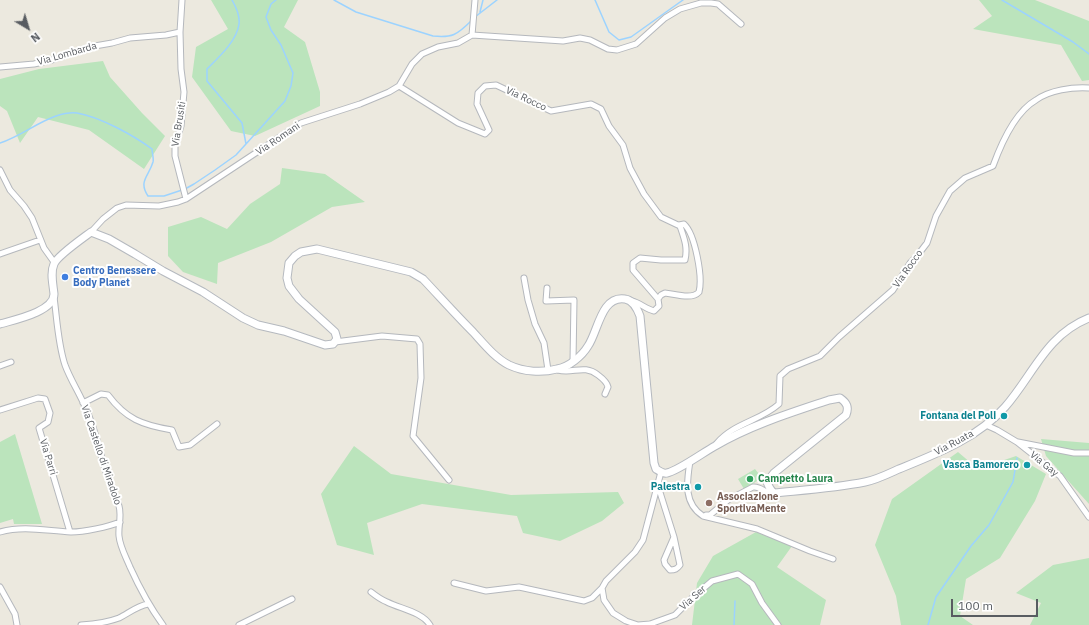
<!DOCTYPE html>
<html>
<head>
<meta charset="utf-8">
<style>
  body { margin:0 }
  #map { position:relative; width:1089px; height:625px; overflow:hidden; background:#ece9df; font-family:"IBM Plex Sans",sans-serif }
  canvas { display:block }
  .north { position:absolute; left:8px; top:8px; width:40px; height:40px; -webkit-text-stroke:3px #fff; paint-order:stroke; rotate:142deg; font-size:11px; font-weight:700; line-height:16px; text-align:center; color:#585c61 }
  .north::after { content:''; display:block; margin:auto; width:14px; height:18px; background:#585c61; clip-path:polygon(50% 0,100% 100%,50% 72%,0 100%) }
  .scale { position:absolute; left:951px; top:599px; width:87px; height:18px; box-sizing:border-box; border:2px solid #585c61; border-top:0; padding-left:5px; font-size:12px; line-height:14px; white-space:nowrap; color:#585c61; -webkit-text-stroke:3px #fff; paint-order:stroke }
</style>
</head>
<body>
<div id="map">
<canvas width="1089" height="625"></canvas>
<div class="north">N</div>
<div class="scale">100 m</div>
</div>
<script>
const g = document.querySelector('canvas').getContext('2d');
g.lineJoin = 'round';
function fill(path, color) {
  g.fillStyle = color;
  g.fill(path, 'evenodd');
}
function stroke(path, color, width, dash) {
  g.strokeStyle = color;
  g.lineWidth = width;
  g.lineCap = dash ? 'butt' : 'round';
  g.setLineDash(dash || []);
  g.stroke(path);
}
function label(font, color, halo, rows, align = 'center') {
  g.font = font + ' "IBM Plex Sans",sans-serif';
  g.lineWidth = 4;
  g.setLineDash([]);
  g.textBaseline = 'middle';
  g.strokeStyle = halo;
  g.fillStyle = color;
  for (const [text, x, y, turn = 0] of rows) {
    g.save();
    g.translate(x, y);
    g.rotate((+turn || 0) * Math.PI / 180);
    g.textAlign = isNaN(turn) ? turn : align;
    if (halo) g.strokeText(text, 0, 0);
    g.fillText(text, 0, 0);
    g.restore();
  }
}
fill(new Path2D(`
  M211 0H298L284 27 305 42 320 92V106L255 136 231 131 192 77 196 47 228 29Z
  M979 0H1035L1089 21V80L1082 81 1061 45 973 29 992 16Z
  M103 61 110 77 142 113 165 136 144 169 89 130 38 117 20 143 7 111 0 106V79L39 69Z
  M282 168 325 174 365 202 332 207 271 242 218 263 217 284 183 272 168 256V227L201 217 227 229 250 204 280 184Z
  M15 434 42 524H14L13 519 0 523V442Z
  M1041 439 1089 443V504L1046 456Z
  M354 446 391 474 511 495 618 492 624 503 602 521 560 541 523 533 517 516 422 504 367 523 374 555 337 545 321 494Z
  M958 452 978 469 1016 456 1046 474 1035 501 1000 558 966 579 960 616 973 625H901L896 596 875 545 892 499Z
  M755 469 762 478 744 489 738 479Z
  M756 532 792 546 777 567 826 600 820 625H692L697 583 713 556Z
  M1089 558V625H1030L1041 603 1016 593 1053 565Z`), '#bbe4bc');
stroke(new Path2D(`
  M232 0C236 7 240 16 239 24 237 41 218 58 207 69V81L242 123 246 144
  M334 0 356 12 433 36C452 38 457 35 471 21
  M595 0 609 32 619 40 631 37 683 0
  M1002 0 1073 42 1089 54
  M480 12 483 0
  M475 17 497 0
  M0 143C21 136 36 123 56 116 62 114 70 112 77 113 100 117 133 135 152 149 152 153 154 158 153 162 149 176 138 181 148 196H164L182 190
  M185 189 194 184 215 170 236 155 285 101 291 86 293 73 281 45 271 30 266 17 271 4 276 0
  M734 625 735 601
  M928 625 936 597 971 546 989 525 1013 482 1017 458`), '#9cd3ff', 1.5);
const street = new Path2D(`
  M182 0 180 32 181 69 184 92 181 126 175 145V156L186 199
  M472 35 563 41 580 38 590 40 608 49 617 50 636 44 665 18 680 9 701 3H711L718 4 741 24
  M0 67 34 64 52 60 89 47 112 43 130 38 166 35 180 32
  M399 86 458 123 485 134 489 130 477 104 478 93 485 86 496 85 551 111 591 104 601 109 609 126 623 145 630 168 644 194 661 217 680 226C684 238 688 247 685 260H661L640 258 633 263V270L658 299 659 306 654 311C646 309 640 303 632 301
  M0 170 10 190 24 206 32 218 44 248 54 262
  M91 232 103 219 117 208 126 205 159 206 178 202 186 199 301 123 360 104 389 92 399 86 412 64 422 54 438 47 458 43 472 35 475 0
  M0 254 40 240
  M524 278 528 300 535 324 544 343 548 370
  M547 288 546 301 574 300 573 361
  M54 297C57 319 58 344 65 365 71 381 80 394 86 409 95 428 99 449 105 469 109 482 115 494 119 506 122 516 118 526 119 536 120 547 126 557 130 567 140 589 149 606 163 625
  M658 299 661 295 665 293C675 294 692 300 699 292 703 277 695 234 684 224L679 225
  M335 342 382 336 417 339 420 344 421 378 413 436 449 480
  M0 366 11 362
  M558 370C573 374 584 364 598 375 602 378 607 382 608 387L605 394
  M83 403 101 394 108 395C126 419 142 425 172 430L179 447 190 445 217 424
  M0 410 38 398 45 399 50 413 48 422 39 428 70 532
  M986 425 997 430 1017 442 1060 476 1089 517
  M1018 442 1074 453H1089
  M717 443C734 423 760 421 779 404L780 376 788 369 820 356 839 337 893 290 910 263 917 256 927 243 936 216 950 191 965 178 993 166C1001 144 1015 112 1036 100 1050 90 1072 87 1089 88
  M690 461C687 481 683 503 703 516L757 529 810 551 833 559
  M661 472 643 540 635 552 606 581 602 588 604 600 613 613 626 621 638 625 650 624 675 615 692 598 712 581 738 574 752 584 762 603 778 625
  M658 486 674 537 664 560 665 564 670 570C675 570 677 569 680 565L674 537
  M706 515H710L728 500 753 487C762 486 766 495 774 493
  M0 532C24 525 47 531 71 532 84 532 108 527 120 522
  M454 583 486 591 519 587 584 601 592 598 602 588
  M0 587 15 614 17 625
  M371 592C376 596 382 600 387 602 401 609 422 612 430 625
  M81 625C94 624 106 623 119 618 129 613 137 606 148 604
  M239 625 292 599`);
const secondary = new Path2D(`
  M0 324C13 320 54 312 54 294 53 284 50 273 54 264 57 256 83 238 91 232L109 239 135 254 163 271 203 292 243 318 258 325 284 331 325 345 333 344 337 339 335 332 299 299 289 286 287 278 289 263 295 256 301 252 317 249 411 272 423 279C440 297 456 315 473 332 484 344 495 358 509 365 524 372 542 373 557 369 569 367 582 356 588 346 598 332 601 295 625 299 633 300 637 308 640 316L654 463 656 469C659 471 663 474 667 473 678 471 704 452 715 446 751 425 790 413 829 400L840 398C847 403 849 407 846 415L774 473 767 482C769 487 770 490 774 493 804 490 835 488 865 482 876 480 888 474 899 469 936 454 978 438 1005 407 1033 375 1046 335 1089 318`);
stroke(street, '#b5b8bd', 7);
stroke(secondary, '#b5b9bf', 9);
stroke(street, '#fff', 5);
stroke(secondary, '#fff', 7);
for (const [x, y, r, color] of [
  [65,277,4,"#3f7fe0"],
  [1004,416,4,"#0f9aa8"],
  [1027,465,4,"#0f9aa8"],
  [750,479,4,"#2e9e5b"],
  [698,487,4,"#0f9aa8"],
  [709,503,4,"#8d6e63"]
]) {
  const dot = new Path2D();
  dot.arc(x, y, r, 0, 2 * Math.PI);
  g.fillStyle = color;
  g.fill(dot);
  stroke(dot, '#fff', 1.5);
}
label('10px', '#585c61', '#fff', [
  ["Via Lombarda",67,54,-16],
  ["Via Rocco",526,99,25],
  ["Via Brusiti",179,124,-81],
  ["Via Romani",278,139,-34],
  ["Via Rocco",908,269,-55],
  ["Via Ruata",954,443,-28],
  ["Via Castello di Miradolo",101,455,71],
  ["Via Parri",48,457,73],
  ["Via Gay",1044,464,39],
  ["Via Ser",693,598,-42]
]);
label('bold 10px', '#366cbe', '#fff', [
  ["Centro Benessere",73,271],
  ["Body Planet",73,283]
], 'left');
label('bold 10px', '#0d838f', '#fff', [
  ["Fontana del Poli",996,416],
  ["Vasca Bamorero",1019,465],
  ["Palestra",690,487]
], 'right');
label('bold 10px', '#27864d', '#fff', [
  ["Campetto Laura",758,479]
], 'left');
label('bold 10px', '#785e54', '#fff', [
  ["Associazione",717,497],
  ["SportivaMente",717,509]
], 'left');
</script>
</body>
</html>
